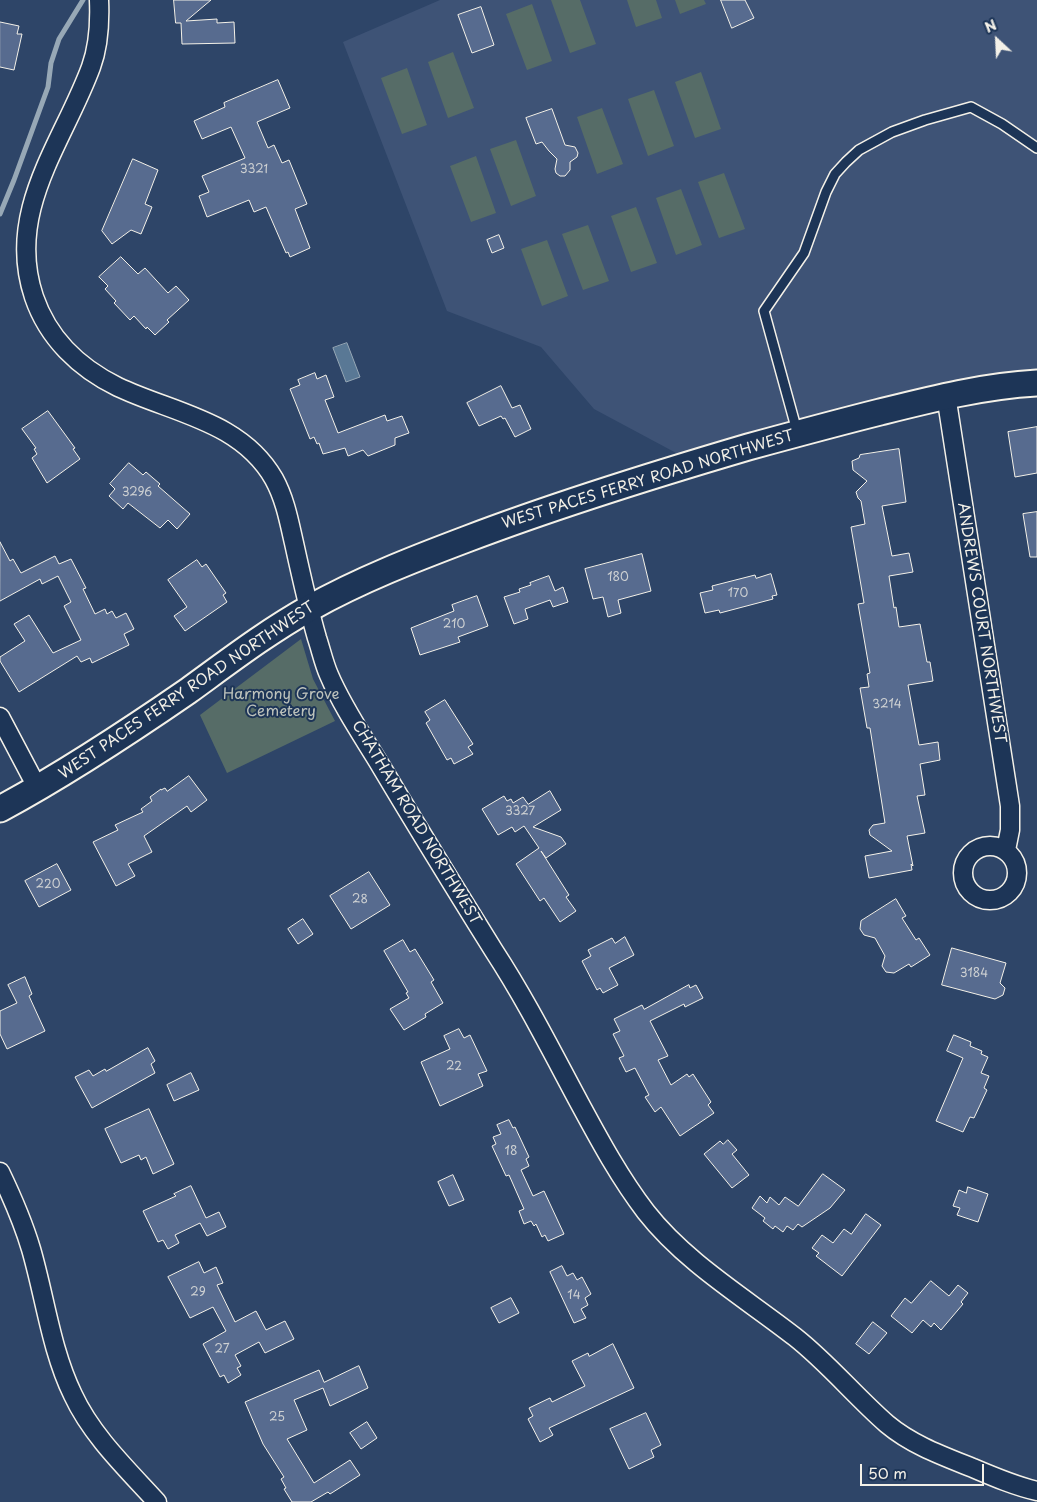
<!DOCTYPE html>
<html>
<head>
<meta charset="utf-8">
<style>
  body { margin:0 }
  #map { position:relative; width:1037px; height:1502px; overflow:hidden; background:#2e4568; font-family:"Playpen Sans",sans-serif }
  canvas { display:block }
  .north { position:absolute; left:972px; top:15px; width:50px; height:50px; -webkit-text-stroke:4px #1d3557; paint-order:stroke; rotate:335deg; font-size:14px; font-weight:700; line-height:20px; text-align:center; color:#f4f1e8 }
  .north::after { content:''; display:block; margin:auto; width:18px; height:22px; background:#f4f1e8; clip-path:polygon(50% 0,100% 100%,50% 72%,0 100%) }
  .scale { position:absolute; left:860px; top:1464px; width:124px; height:22px; box-sizing:border-box; border:2px solid #f4f1e8; border-top:0; padding-left:6px; font-size:15px; line-height:18px; white-space:nowrap; color:#f4f1e8; -webkit-text-stroke:4px #1d3557; paint-order:stroke }
</style>
</head>
<body>
<div id="map">
<canvas width="1037" height="1502"></canvas>
<div class="north">N</div>
<div class="scale">50 m</div>
</div>
<script>
const g = document.querySelector('canvas').getContext('2d');
g.lineJoin = 'round';
function fill(path, color) {
  g.fillStyle = color;
  g.fill(path, 'evenodd');
}
function stroke(path, color, width, dash) {
  g.strokeStyle = color;
  g.lineWidth = width;
  g.lineCap = dash ? 'butt' : 'round';
  g.setLineDash(dash || []);
  g.stroke(path);
}
function label(font, color, halo, rows, align = 'center') {
  g.font = font + ' "Playpen Sans",sans-serif';
  g.lineWidth = 4;
  g.setLineDash([]);
  g.textBaseline = 'middle';
  g.strokeStyle = halo;
  g.fillStyle = color;
  for (const [text, x, y, turn = 0] of rows) {
    g.save();
    g.translate(x, y);
    g.rotate((+turn || 0) * Math.PI / 180);
    g.textAlign = isNaN(turn) ? turn : align;
    if (halo) g.strokeText(text, 0, 0);
    g.fillText(text, 0, 0);
    g.restore();
  }
}
fill(new Path2D(`
  M440 0H1037V395L963 406 693 462 594 409 541 347 447 311 343 42Z`), '#3e5376');
fill(new Path2D(`
  M551 0H580L596 44 570 53Z
  M627 0H656L662 18 636 27Z
  M675 0H704L706 4 680 14Z
  M532 4 552 61 527 70 506 14Z
  M453 52 474 108 448 118 428 62Z
  M407 68 427 125 402 134 381 78Z
  M701 72 721 129 695 138 675 82Z
  M654 90 674 146 648 156 628 99Z
  M602 108 623 164 597 174 577 117Z
  M516 140 536 196 511 206 490 149Z
  M476 156 496 213 471 222 450 166Z
  M724 173 745 229 719 238 698 182Z
  M681 189 702 245 676 255 656 198Z
  M636 207 657 263 631 272 611 216Z
  M588 225 609 281 583 290 562 234Z
  M547 240 568 296 542 306 521 249Z
  M301 639 313 679 335 721 227 773 200 715Z`), '#566c67');
const water = new Path2D(`
  M347 343 360 377 346 382 333 348Z`);
fill(water, '#597895');
stroke(water, '#97a8b6', 1);
stroke(new Path2D(`
  M0 214 14 180 48 87 51 63 59 39 83 0`), '#97a8b6', 5);
const building = new Path2D(`
  M174 0H211L186 21 217 19V23L234 22 235 43 182 44 181 23H176Z
  M721 0H745L754 18 732 28Z
  M481 7 494 45 472 53 458 15Z
  M0 22 19 26 17 34H22L14 70 0 67Z
  M278 80 290 108 257 122 268 148 274 145 282 163 289 160 307 204 295 209 310 248 290 257 288 252 286 253 266 207 254 212 249 200 207 217 199 196 209 192 202 176 245 158 231 127 202 139 194 121 225 107 224 103Z
  M552 109 565 145 575 147 578 153 577 157 570 162V170L565 176H560L556 173 555 169 557 159 549 151 542 142 536 144 526 118Z
  M133 159 158 170 145 204 152 207 141 234 131 230 112 244 102 231Z
  M499 235 504 248 492 253 487 240Z
  M121 257 138 274 145 268 168 293 176 286 189 300 167 320 169 322 155 335 147 327 146 329 134 316 130 320 114 303 116 301 105 289 108 286 99 277Z
  M315 373 317 379 326 375 334 397 325 400 338 433 385 415 387 421 402 416 409 433 395 438V445L368 456 363 450 348 456 345 448 323 454 319 443 317 444 314 437 310 439 290 389 300 385 298 380Z
  M501 386 512 408 520 405 531 429 515 437 505 418 503 419 501 416 479 426 467 403Z
  M48 411 75 448 73 449 80 459 47 483 32 458 37 454 34 449 36 448 22 429Z
  M1037 427V473L1015 477 1008 432Z
  M899 449 906 502 882 506 892 556 909 553 913 572 889 576 894 608 896 607 899 627 920 624 927 662H930L933 681 908 685 919 745 938 742 940 760 920 764 925 795 917 796 925 833 907 836 913 866 911 864 912 870 869 878 865 856 892 851 870 835 869 830 873 825 885 823 870 728H867L860 688 869 687 867 674 870 673 858 604 864 603 851 527 865 524 861 501 858 498 856 492 867 481 853 470 852 461 859 458 860 455Z
  M129 463 143 475 146 472 160 484 158 486 190 514 177 529 168 520 160 528 128 503 123 509 109 496 115 489 110 484Z
  M1037 512V557H1030L1023 514Z
  M0 542 10 561 13 559 21 573 55 556 59 564 71 559 86 588 83 589 95 614 105 609 107 614 112 611 116 618 126 613 134 629 124 634 129 645 92 663 90 658 81 662 77 656 19 692 0 661V657L25 641 14 624 29 615 53 653 81 640 64 606 71 602 58 576 42 584 40 579 0 601Z
  M642 554 651 591 618 600 621 613 608 617 603 597 593 599 585 569Z
  M197 560 202 567 206 564 226 593 223 595 227 602 185 631 174 616 187 607 168 580Z
  M771 574 777 595 772 596 773 599 720 613 719 610 705 613 700 593 713 590 712 586 755 575 756 578Z
  M549 576 555 591 563 587 568 602 553 607 550 600 525 609 528 619 514 624 504 597 520 592 519 589 531 585 530 583Z
  M477 596 488 626 458 637 460 642 420 655 411 628 454 611 452 605Z
  M445 700 473 744 468 747 473 754 454 764 451 758 447 760 426 723 430 720 425 712Z
  M189 776 207 800 191 812 187 806 144 836 152 852 128 864 135 876 116 886 93 842 118 830 115 825 143 812 141 809 152 801 150 797 161 789V790L165 788 167 791Z
  M550 791 561 810 533 827 561 837 566 844 546 858 541 851 569 895 566 897 576 911 560 922 544 898 540 901 516 864 539 848 524 826 515 832 512 827 498 835 482 809 504 796 507 801 511 799 513 803 523 797 528 804Z
  M57 864 71 890 39 907 25 881Z
  M369 872 390 905 351 929 330 896Z
  M896 899 906 916 902 918 916 940 919 938 930 955 911 967 909 964 894 973 886 972 882 966 885 956 875 938 864 935 860 929 861 921Z
  M303 919 313 934 298 944 288 929Z
  M625 937 634 955 609 968 618 985 603 993 600 988 597 990 582 961 591 956 588 950 612 938 615 943Z
  M403 940 410 952 415 949 434 980 431 982 443 1003 425 1014 426 1017 404 1030 390 1009 409 998 406 993 408 992 384 951Z
  M952 948 1006 963 1000 983 1005 988 1003 995 995 999 942 985Z
  M25 977 32 994 29 996 45 1031 7 1049 0 1034V1011L17 1003 8 985Z
  M689 985 690 988 696 985 703 998 685 1007 684 1004 650 1021 668 1056 658 1060 671 1085 687 1074 689 1077 693 1074 711 1102 708 1105 714 1113 680 1136 661 1107 655 1112 645 1097 649 1095 635 1068 626 1072 619 1058 624 1056 613 1034 620 1031 614 1019 642 1005 644 1009Z
  M459 1029 464 1038 470 1035 487 1071 478 1074 483 1086 440 1106 421 1062 450 1049 444 1036Z
  M954 1035 971 1042 970 1046 982 1051 981 1054 988 1057 981 1073 989 1076 984 1088 987 1090 974 1118 970 1117 963 1132 936 1121 963 1058 947 1051Z
  M148 1048 155 1061 151 1064 155 1073 92 1108 75 1077 89 1070 93 1076 105 1069 106 1071Z
  M191 1073 199 1090 174 1101 167 1085Z
  M149 1109 174 1164 153 1174 146 1157 141 1160 139 1155 121 1163 105 1129Z
  M509 1120 513 1128 515 1127 529 1157 526 1159 529 1166 521 1170 533 1196 544 1191 564 1234 548 1241 545 1235 542 1237 536 1224 534 1226 531 1221 524 1224 519 1211 524 1209 509 1175 506 1176 492 1146 496 1144 493 1137 501 1134 497 1125Z
  M728 1140 737 1150 732 1154 749 1175 732 1188 704 1154 720 1141 723 1144Z
  M823 1174 845 1190 830 1208 802 1227 798 1224 793 1230 787 1226 783 1232 775 1226 773 1229 763 1221 765 1218 752 1208 760 1196 767 1203 770 1197 779 1205 785 1197 798 1206Z
  M453 1175 464 1200 449 1206 438 1182Z
  M191 1186 206 1218 219 1212 226 1227 207 1236 200 1223 175 1235 179 1243 168 1249 163 1240 158 1242 143 1211 176 1196 174 1194Z
  M968 1187 988 1194 978 1222 957 1215 960 1208 953 1206 959 1190 966 1193Z
  M866 1214 881 1225 842 1276 816 1256 819 1253 812 1248 822 1235 833 1243 844 1229 851 1234Z
  M199 1262 204 1273 216 1267 223 1283 217 1285 235 1322 256 1311 266 1330 285 1321 294 1339 265 1353 259 1342 235 1355 241 1366 237 1368 241 1375 228 1383 224 1375 220 1377 203 1344 226 1331 213 1307 190 1318 168 1277Z
  M562 1266 567 1276 573 1273 577 1280 582 1277 591 1294 585 1298 588 1305 581 1309 586 1318 574 1323 550 1272Z
  M931 1281 949 1296 958 1285 968 1293 961 1302 963 1304 941 1330 934 1323 931 1327 923 1320 912 1333 891 1316 905 1298 911 1303Z
  M511 1298 519 1313 499 1323 491 1308Z
  M873 1322 887 1333 869 1354 856 1344Z
  M613 1344 634 1388 549 1428 553 1435 540 1442 528 1419 533 1416 529 1408 550 1398 552 1402 585 1386 572 1361 588 1353 589 1356Z
  M359 1366 368 1388 330 1406 323 1388 294 1400 307 1430 287 1439 314 1483 350 1460 360 1475 330 1494 328 1492 311 1502H292L284 1489 286 1488 281 1479 284 1477 263 1444 245 1402 319 1370 324 1382Z
  M646 1413 661 1445 651 1450 654 1457 629 1469 610 1429Z
  M367 1422 377 1438 361 1449 350 1433Z`);
fill(building, '#576b8f');
stroke(building, '#f4f1e8', 1);
const service = new Path2D(`
  M797 431 764 311 804 253 826 192 835 174 846 162 859 150 892 132 925 120 971 107 1002 124 1037 148`);
const minor = new Path2D(`
  M99 0C100 23 99 45 91 67 63 143 5 211 34 297 48 338 79 368 118 387 173 413 241 421 274 479 285 499 289 521 294 543 301 575 308 607 317 638 321 650 324 664 329 675 343 708 364 738 382 768 419 830 456 890 494 951 526 1000 552 1052 580 1104 600 1141 620 1178 646 1212 685 1262 745 1298 795 1337 828 1363 855 1396 887 1424 912 1445 943 1456 973 1468 994 1477 1015 1486 1037 1491
  M946 395 1010 806V830L1006 850
  M0 717 38 789
  M963 873a27 27 0 1 1 54 0a27 27 0 1 1-54 0Z
  M0 1172C12 1197 23 1222 31 1249 45 1297 51 1350 73 1395 92 1436 127 1469 157 1502`);
const secondary = new Path2D(`
  M0 809C65 774 127 733 188 691 228 662 267 632 310 608 360 580 414 559 467 539 559 504 653 475 748 447 792 435 836 423 880 412 932 399 983 386 1037 383`);
stroke(service, '#f4f1e8', 12);
stroke(minor, '#f4f1e8', 21);
stroke(secondary, '#f4f1e8', 29);
stroke(service, '#1d3557', 9);
stroke(minor, '#1d3557', 18);
stroke(secondary, '#1d3557', 25);
label('12px', '#cdd0d2', null, [
  ["3321",254,170],
  ["3296",137,493],
  ["180",618,578],
  ["170",738,594],
  ["210",454,625],
  ["3214",887,705],
  ["3327",520,812],
  ["220",48,885],
  ["28",360,900],
  ["3184",974,974],
  ["22",454,1067],
  ["18",511,1152],
  ["29",198,1293],
  ["14",574,1296],
  ["27",222,1350],
  ["25",277,1418]
]);
label('15px', '#f4f1e8', '#1d3557', [
  ["WEST PACES FERRY ROAD NORTHWEST",648,480,-17],
  ["ANDREWS COURT NORTHWEST",981,623,81],
  ["WEST PACES FERRY ROAD NORTHWEST",187,691,-34],
  ["CHATHAM ROAD NORTHWEST",416,823,59]
]);
label('15px', '#bdc2bb', '#1d3557', [
  ["Harmony Grove",281,695],
  ["Cemetery",281,712]
]);
</script>
</body>
</html>
